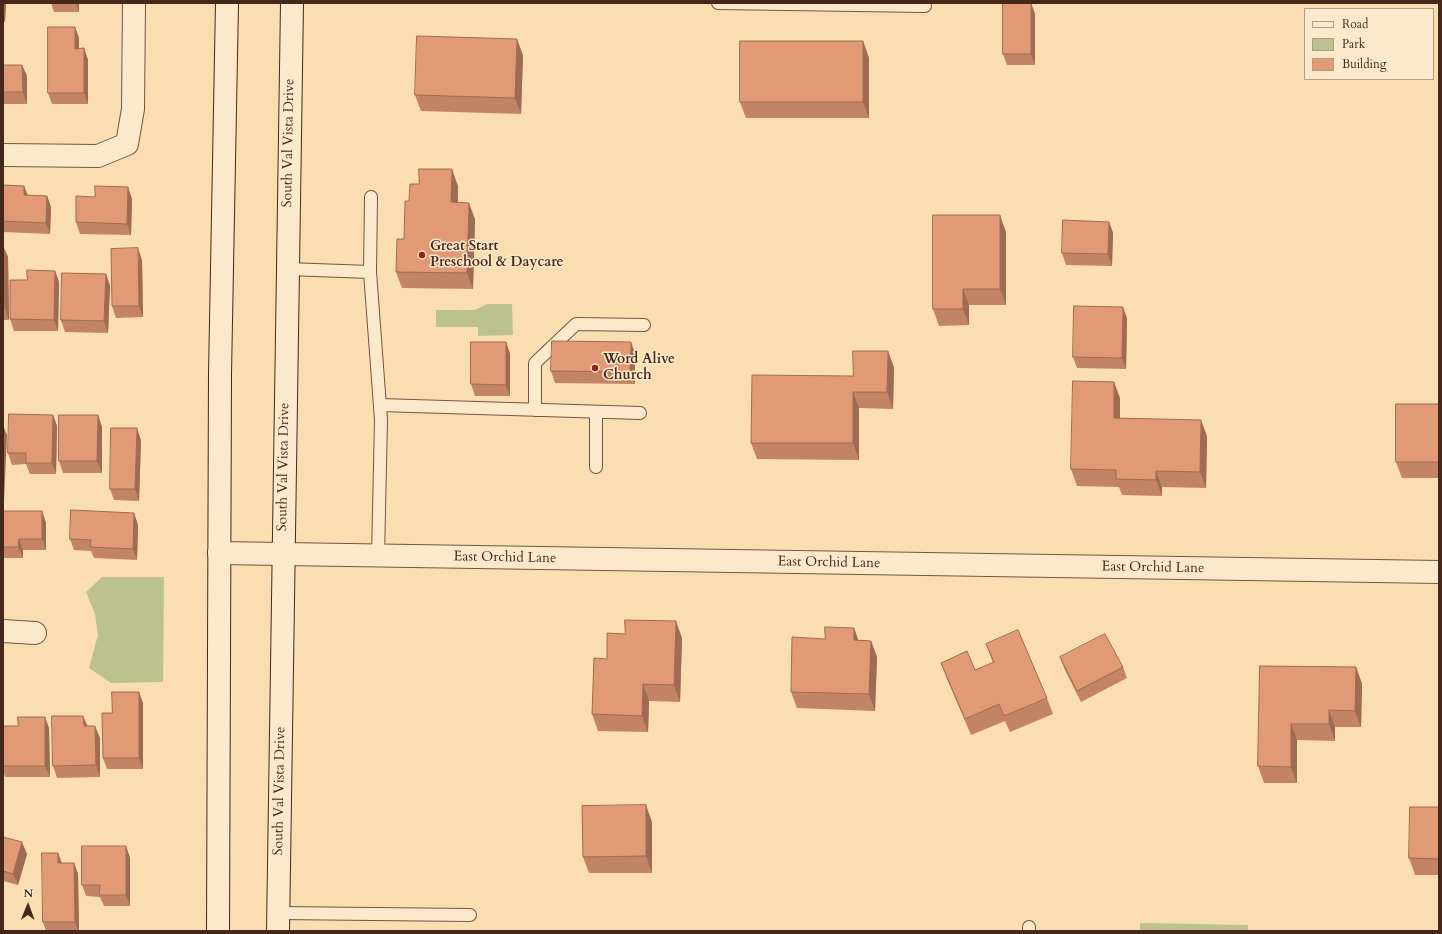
<!DOCTYPE html>
<html>
<head>
<meta charset="utf-8">
<style>
  body { margin:0 }
  #map { position:relative; width:1442px; height:934px; overflow:hidden; background:#faddb1; font-family:Cardo,serif }
  canvas { display:block }
  .frame { position:absolute; inset:0; border:4px solid #46281b; pointer-events:none }
  .legend { position:absolute; left:1304px; top:8px; width:130px; height:72px; box-sizing:border-box; background:#fce9cc; border:1px solid #b39c85; margin:0; padding:5px 7px; list-style:none; font-size:12px; color:#46281b }
  .legend li { display:flex; align-items:center; gap:8px; height:20px }
  .legend b { width:20px; border:1px solid #b39c85 }
  .north { position:absolute; left:8px; top:886px; width:40px; height:40px; -webkit-text-stroke:3px #fce9cc; paint-order:stroke; rotate:1deg; font-size:11px; font-weight:700; line-height:16px; text-align:center; color:#46281b }
  .north::after { content:''; display:block; margin:auto; width:14px; height:18px; background:#46281b; clip-path:polygon(50% 0,100% 100%,50% 72%,0 100%) }
</style>
</head>
<body>
<div id="map">
<canvas width="1442" height="934"></canvas>
<div class="frame"></div>
<ul class="legend">
<li><b style="height:5px;background:#fce9cc"></b>Road</li>
<li><b style="height:11px;background:#bbc28d"></b>Park</li>
<li><b style="height:11px;background:#e19a75"></b>Building</li>
</ul>
<div class="north">N</div>
</div>
<script>
const g = document.querySelector('canvas').getContext('2d');
g.lineJoin = 'round';
function fill(path, color) {
  g.fillStyle = color;
  g.fill(path, 'evenodd');
}
function stroke(path, color, width, dash) {
  g.strokeStyle = color;
  g.lineWidth = width;
  g.lineCap = dash ? 'butt' : 'round';
  g.setLineDash(dash || []);
  g.stroke(path);
}
function label(font, color, halo, rows, align = 'center') {
  g.font = font + ' Cardo,serif';
  g.lineWidth = 3;
  g.setLineDash([]);
  g.textBaseline = 'middle';
  g.strokeStyle = halo;
  g.fillStyle = color;
  for (const [text, x, y, turn = 0] of rows) {
    g.save();
    g.translate(x, y);
    g.rotate((+turn || 0) * Math.PI / 180);
    g.textAlign = isNaN(turn) ? turn : align;
    if (halo) g.strokeText(text, 0, 0);
    g.fillText(text, 0, 0);
    g.restore();
  }
}
fill(new Path2D(`
  M487 304H512L513 335 478 336V327H436V310H475Z
  M102 577H164L163 682 111 683 89 668 98 635 95 614 86 592Z
  M1140 923 1248 925V931H1140Z`), '#bbc28d');
const lane = new Path2D(`
  M718 3 925 6
  M287 269 370 272 381 420 378 556
  M370 272 371 197
  M380 405 640 413
  M535 410V363L576 324 644 325
  M596 412V467
  M278 913 470 915
  M1029 931V927`);
const street = new Path2D(`
  M3 155 98 156 127 144 133 109 134 3
  M219 553 1439 572
  M3 631 35 633`);
const secondary = new Path2D(`
  M218 931 220 374 227 3
  M278 931 292 3`);
stroke(lane, '#735540', 14);
stroke(street, '#735540', 24);
stroke(secondary, '#46281b', 24);
stroke(lane, '#fce9cc', 12);
stroke(street, '#fce9cc', 22);
stroke(secondary, '#fce9cc', 22);
fill(new Path2D(`
  M3 3H6L5 22H3Z
  M51 3H79V12H54Z
  M1031 3 1035 14V65H1007L1003 54Z
  M75 27 79 38V48H84L88 60V104H52L48 93Z
  M863 41 869 58V118H746L740 102Z
  M523 55 521 114 421 111 415 95Z
  M3 65H22L27 76V104H3Z
  M3 185 24 186 28 195 47 196 51 207 50 234 3 232Z
  M458 186V203L475 219 473 289 402 288 396 272 404 239 409 201Z
  M128 187 132 199 131 235 80 234 76 222Z
  M1109 222 1113 233 1112 266 1066 265 1062 253Z
  M1006 232V305H969V325L939 326 933 309Z
  M3 246 8 257 9 320H3Z
  M142 260 143 317 116 318 112 306Z
  M55 271 59 282 58 331H14L10 319 27 280Z
  M106 274 110 286 108 333 65 332 61 320Z
  M1127 318 1126 369 1077 368 1073 357Z
  M506 342 510 354V396H475L471 384Z
  M635 353V384L555 383 551 371Z
  M894 367 893 409 859 408V460L757 459 751 443 853 376Z
  M1120 398V418L1207 436 1206 488 1162 487V496L1122 495 1119 487 1077 486 1071 469Z
  M1439 404V478H1402L1396 462Z
  M53 415 57 426 56 474H30L26 464 12 465 8 453Z
  M98 415 102 427V473H63L59 461Z
  M141 440 139 501 114 500 110 489Z
  M3 511H42L46 523V550H23V558H3Z
  M134 513 138 525 137 560 94 558 91 551 74 550 70 539Z
  M854 628 858 640 871 641 877 657 875 711 797 708 791 692 825 639Z
  M625 634 682 638 680 702 649 701 648 732 598 731 592 714 607 659Z
  M986 644 1047 698 1053 714 1010 732 1005 721 971 735 947 679 941 663 975 670 993 663Z
  M1060 657 1123 667 1127 678 1081 702 1064 668Z
  M1260 666 1356 667 1362 684 1361 727H1335V741L1297 740V783H1264L1258 766Z
  M143 703V769H107L103 758 112 713Z
  M3 726H18L49 728 50 777H5L3 770Z
  M87 726 100 738V777L57 778 53 766Z
  M1439 807V875H1415L1409 858Z
  M652 822V873H589L583 857Z
  M3 837 27 854 18 885 3 881Z
  M126 846 130 858V906H104L100 897 86 896 82 885Z
  M58 853 62 863H74L78 874 79 931H46L43 922Z`), '#c28465');
fill(new Path2D(`
  M3 3H6L5 22 3 16Z
  M76 3H79V12Z
  M1031 3 1035 14V65L1031 54Z
  M75 27 79 38V60L75 49Z
  M517 39 523 55 521 114 515 98Z
  M863 41 869 58V118L863 102Z
  M84 48 88 60V104L84 93Z
  M22 65 27 76V104L23 92Z
  M452 169 458 186 457 219 451 202Z
  M24 186 28 197 24 195Z
  M128 187 132 199 131 235 127 224Z
  M47 196 51 207 50 234 46 223Z
  M469 203 475 219 473 289 467 273Z
  M1000 215 1006 232V305L1000 289Z
  M1109 222 1113 233 1112 266 1108 254Z
  M3 246 8 257 9 320 5 308Z
  M138 248 142 260 143 317 139 306Z
  M55 271 59 282 58 331 54 320Z
  M106 274 110 286 108 333 104 321Z
  M963 289 969 305V325L963 309Z
  M1123 307 1127 318 1126 369 1122 358Z
  M506 342 510 354V396L506 385Z
  M631 342 635 353V384L630 372Z
  M888 351 894 367 893 409 887 392Z
  M1114 382 1120 398V434L1114 418Z
  M853 392 859 408V460L853 443Z
  M53 415 57 426 56 474 52 463Z
  M98 415 102 427V473L97 461Z
  M1201 420 1207 436 1206 488 1200 472Z
  M3 425 7 435 4 501 3 497Z
  M137 428 141 440 139 501 135 489Z
  M1156 471 1162 487V496L1156 480Z
  M42 511 46 523V550L42 539Z
  M134 513 138 525 137 560 133 549Z
  M19 539 23 550V558L18 547Z
  M676 621 682 638 680 702 674 685Z
  M854 628 860 645 854 640Z
  M871 641 877 657 875 711 869 694Z
  M1356 667 1362 684 1361 727 1355 711Z
  M643 684 649 701 648 732 642 716Z
  M139 692 143 703V769L139 758Z
  M1329 710 1335 727V741L1329 724Z
  M83 716 88 727 84 726Z
  M45 717 49 728 50 777 45 766Z
  M1291 724 1297 740V783L1291 767Z
  M95 726 100 738V777L96 765Z
  M646 805 652 822V873L646 856Z
  M22 842 27 854 18 885 13 874Z
  M126 846 130 858V906L126 895Z
  M58 853 62 864 58 863Z
  M74 863 78 874 79 931H78L75 922Z`), '#9e6c52');
const building = new Path2D(`
  M1003 3H1031V54H1003Z
  M48 27H75V49L84 48V93H48Z
  M417 36 517 39 515 98 415 95Z
  M740 41H863V102H740Z
  M3 65H22L23 92H3Z
  M419 169H452L451 202 469 203 467 273 396 272 397 239H404L405 201H409L410 184H419Z
  M3 185 24 186V195L47 196 46 223 3 221Z
  M95 186 128 187 127 224 76 222V196L95 197Z
  M933 215H1000V289H963V309H933Z
  M1063 220 1109 222 1108 254 1062 253Z
  M3 246 5 308H3Z
  M138 248 139 306H112L111 249Z
  M27 270 55 271 54 320 10 319V280H27Z
  M62 273 106 274 104 321 61 320Z
  M1074 306 1123 307 1122 358 1073 357Z
  M552 341 631 342 630 372 551 371Z
  M471 342H506V385L471 384Z
  M853 351H888L887 392H853V443H751L752 375 853 376Z
  M1073 381 1114 382V418L1201 420 1200 472 1156 471V480L1116 479V470L1071 469Z
  M1396 404H1439V462H1396Z
  M9 414 53 415 52 463H26V453H8Z
  M59 415H98L97 461H59Z
  M111 428H137L135 489H110Z
  M71 510 134 513 133 549 90 547 91 540 70 539Z
  M3 511H42V539H19L18 547H3Z
  M625 620 676 621 674 685 643 684 642 716 592 714 594 658 607 659V633L625 634Z
  M825 627 854 628V640L871 641 869 694 791 692 792 637 825 639Z
  M1018 630 1047 698 1004 716 999 704 965 719 941 663 967 651 975 670 994 662 986 644Z
  M1105 634 1123 667 1077 691 1060 657Z
  M1260 666 1356 667 1355 711 1329 710V724H1291V767L1258 766Z
  M112 692H139V758H103L102 713H112Z
  M52 716H83L84 726H95L96 765 53 766Z
  M18 717H45V766H3V726H18Z
  M646 805V856L583 857 582 806Z
  M1410 807H1439V859L1409 858Z
  M3 837 22 842 13 874 3 871Z
  M82 846H126V895H99L100 885H82Z
  M42 853H58V863H74L75 922H43Z`);
fill(building, '#e19a75');
stroke(building, '#9e6c52', 1);
for (const [x, y, r, color] of [
  [422,255,4,"#8f2418"],
  [595,368,4,"#8f2418"]
]) {
  const dot = new Path2D();
  dot.arc(x, y, r, 0, 2 * Math.PI);
  g.fillStyle = color;
  g.fill(dot);
  stroke(dot, '#fce9cc', 1.5);
}
label('14px', '#46281b', '#fce9cc', [
  ["South Val Vista Drive",289,143,-89],
  ["South Val Vista Drive",284,467,-89],
  ["East Orchid Lane",505,558,1],
  ["East Orchid Lane",829,563,1],
  ["East Orchid Lane",1153,568,1],
  ["South Val Vista Drive",280,791,-89]
]);
label('bold 14px', '#46281b', '#fce9cc', [
  ["Great Start",430,247],
  ["Preschool & Daycare",430,263],
  ["Word Alive",603,360],
  ["Church",603,376]
], 'left');
</script>
</body>
</html>
